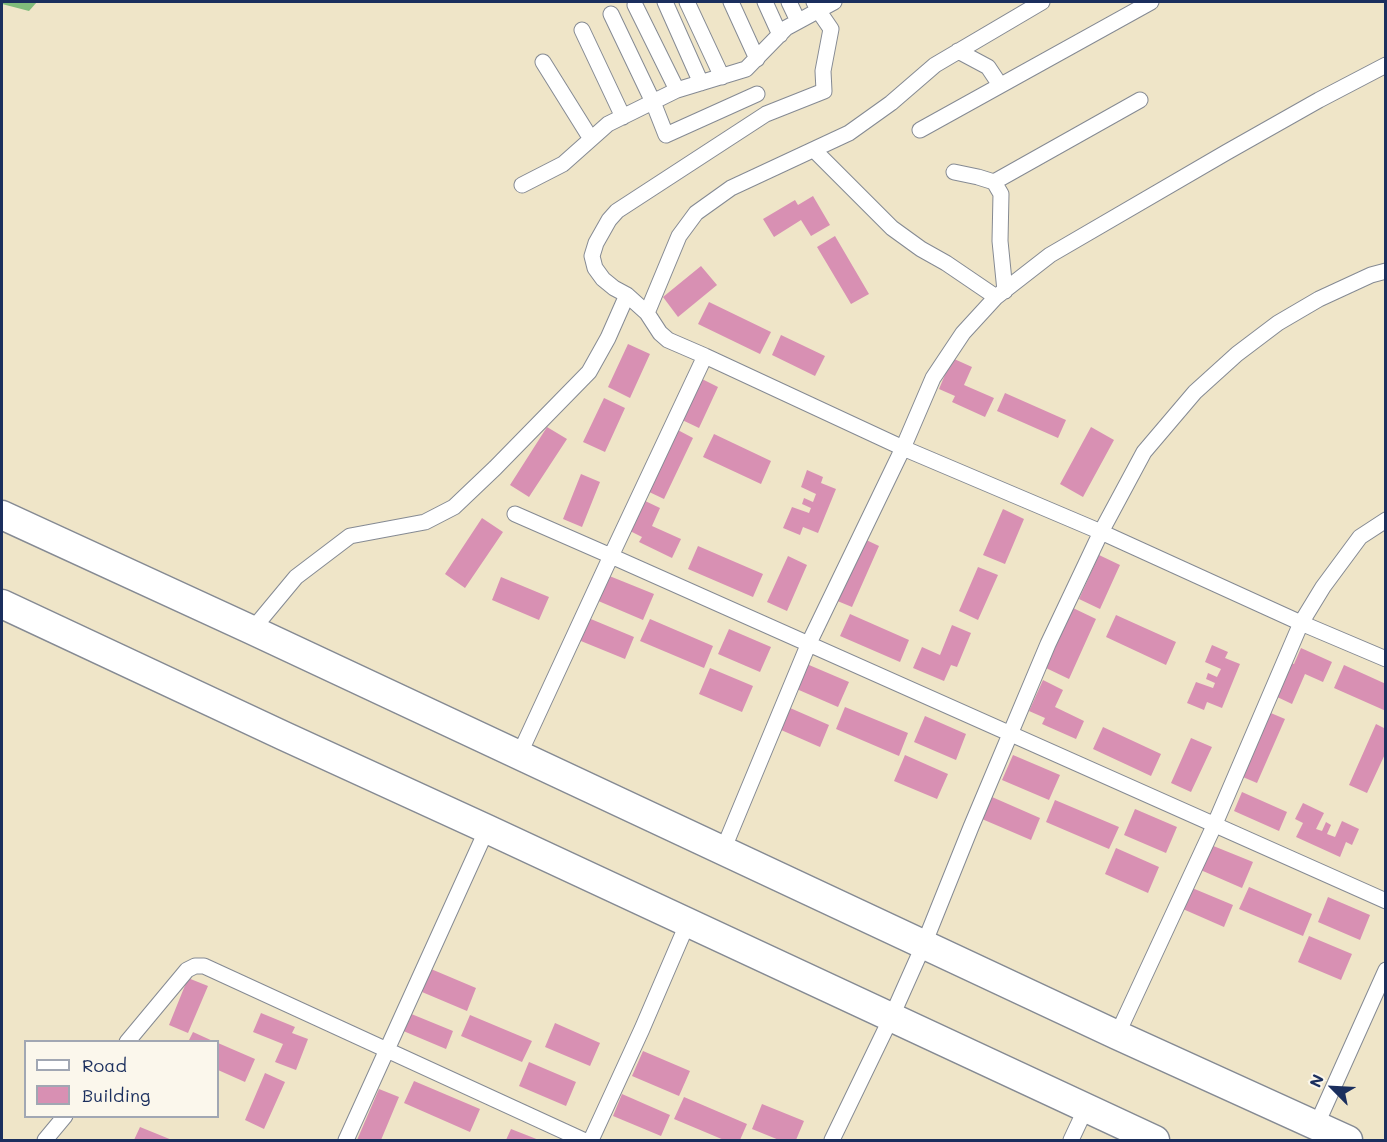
<!DOCTYPE html>
<html>
<head>
<meta charset="utf-8">
<style>
  body { margin:0 }
  #map { position:relative; width:1387px; height:1142px; overflow:hidden; background:#efe5c8; font-family:Mali,sans-serif }
  canvas { display:block }
  .frame { position:absolute; inset:0; border:3px solid #1b2f5e; pointer-events:none }
  .legend { position:absolute; left:24px; top:1040px; width:195px; height:78px; box-sizing:border-box; background:#fbf7ec; border:2px solid #a1a7b3; margin:0; padding:8px 10px; list-style:none; font-size:18px; color:#1b2f5e }
  .legend li { display:flex; align-items:center; gap:12px; height:30px }
  .legend b { width:30px; border:2px solid #a1a7b3 }
  .north { position:absolute; left:1303px; top:1058px; width:60px; height:60px; -webkit-text-stroke:4px #fbf7ec; paint-order:stroke; rotate:294deg; font-size:16px; font-weight:700; line-height:24px; text-align:center; color:#1b2f5e }
  .north::after { content:''; display:block; margin:auto; width:21px; height:27px; background:#1b2f5e; clip-path:polygon(50% 0,100% 100%,50% 72%,0 100%) }
</style>
</head>
<body>
<div id="map">
<canvas width="1387" height="1142"></canvas>
<div class="frame"></div>
<ul class="legend">
<li><b style="height:8px;background:#fff"></b>Road</li>
<li><b style="height:16px;background:#d890b3"></b>Building</li>
</ul>
<div class="north">N</div>
</div>
<script>
const g = document.querySelector('canvas').getContext('2d');
g.lineJoin = 'round';
function fill(path, color) {
  g.fillStyle = color;
  g.fill(path, 'evenodd');
}
function stroke(path, color, width, dash) {
  g.strokeStyle = color;
  g.lineWidth = width;
  g.lineCap = dash ? 'butt' : 'round';
  g.setLineDash(dash || []);
  g.stroke(path);
}
fill(new Path2D(`
  M2 2H37L29 11 2 4Z`), '#80bc7b');
fill(new Path2D(`
  M813 196 830 225 811 236 801 220 774 237 763 219 795 200 798 205Z
  M835 236 869 294 851 304 817 247Z
  M701 266 717 285 678 317 663 297Z
  M709 302 771 332 760 354 698 324Z
  M781 335 825 356 815 376 772 355Z
  M628 344 650 354 630 398 608 387Z
  M952 358 972 367 964 385 994 398 985 417 952 402 955 396 939 389Z
  M698 377 718 387 699 428 678 418Z
  M1005 393 1066 420 1058 438 997 411Z
  M604 398 625 408 605 452 583 442Z
  M547 427 567 439 529 497 510 485Z
  M1091 427 1114 440 1083 497 1060 484Z
  M674 428 693 438 664 499 645 490Z
  M714 434 771 461 761 484 703 457Z
  M807 470 823 477 821 483 836 489 818 533 803 527 800 535 783 528 792 507 809 513 811 508 802 504 804 498 813 502 816 494 801 487Z
  M581 474 600 482 582 527 563 519Z
  M641 499 660 508 652 526 681 539 672 558 639 542 642 537 626 529Z
  M1003 509 1024 519 1005 564 983 555Z
  M482 518 503 532 465 588 445 574Z
  M862 538 879 546 852 607 835 600Z
  M698 546 763 574 753 597 688 569Z
  M1099 555 1120 565 1100 609 1079 599Z
  M788 556 807 565 787 611 767 602Z
  M978 567 998 575 978 620 959 611Z
  M607 575 654 594 643 620 596 600Z
  M501 577 549 597 539 620 492 600Z
  M1073 608 1096 619 1069 679 1046 668Z
  M850 614 909 640 900 662 840 636Z
  M1116 615 1176 642 1166 665 1106 637Z
  M586 617 634 637 625 659 576 639Z
  M650 619 713 646 704 668 640 641Z
  M952 625 971 633 957 667 951 665 944 681 913 668 922 647 940 655Z
  M729 629 771 647 760 672 718 654Z
  M1212 645 1228 652 1225 658 1240 664 1222 708 1207 702 1204 710 1187 703 1196 682 1213 688 1215 683 1206 679 1208 673 1217 677 1221 669 1205 662Z
  M1301 648 1332 662 1323 682 1305 674 1292 704 1273 695 1288 662 1294 664Z
  M802 662 849 682 838 707 792 687Z
  M1344 665 1386 684V711L1334 688Z
  M710 668 753 686 742 712 699 694Z
  M1043 680 1063 690 1055 707 1084 721 1076 739 1042 724 1045 718 1029 711Z
  M781 704 829 725 820 747 772 726Z
  M845 707 908 733 899 756 836 729Z
  M1266 711 1285 719 1257 783 1238 775Z
  M925 716 966 734 956 760 914 742Z
  M1376 724 1386 729V752L1367 793 1349 785Z
  M1103 727 1161 754 1151 776 1093 749Z
  M1191 738 1212 747 1191 792 1171 783Z
  M905 755 948 774 937 799 894 781Z
  M1013 755 1060 775 1049 800 1002 780Z
  M1242 792 1287 812 1279 831 1234 811Z
  M992 797 1040 818 1031 840 982 819Z
  M1055 800 1119 827 1109 849 1046 822Z
  M1303 803 1324 813 1316 829 1322 831 1326 822 1331 825 1327 834 1335 837 1342 821 1359 829 1352 845 1346 842 1340 857 1296 837 1303 823 1295 819Z
  M1135 809 1177 827 1166 853 1124 835Z
  M1206 843 1253 862 1242 888 1196 868Z
  M1116 848 1159 867 1148 893 1105 874Z
  M1185 885 1233 905 1224 927 1176 906Z
  M1249 887 1312 914 1303 936 1239 909Z
  M1328 897 1370 915 1360 940 1318 922Z
  M1309 936 1352 954 1341 980 1298 962Z
  M431 969 476 988 467 1011 422 992Z
  M188 978 208 986 188 1033 169 1025Z
  M261 1013 295 1027 292 1033 308 1039 296 1070 275 1062 283 1044 253 1032Z
  M409 1013 453 1031 446 1049 401 1030Z
  M470 1015 532 1041 522 1062 461 1036Z
  M555 1023 600 1043 590 1066 545 1047Z
  M193 1032 215 1042H188Z
  M218 1043 255 1059 245 1082 218 1070Z
  M643 1051 690 1071 679 1096 632 1076Z
  M529 1062 576 1082 566 1106 519 1086Z
  M265 1073 285 1082 264 1129 245 1120Z
  M414 1081 480 1109 470 1132 404 1103Z
  M379 1089 399 1097 381 1140H357Z
  M622 1094 670 1115 661 1136 613 1116Z
  M684 1097 747 1124 740 1140H724L674 1119Z
  M762 1104 804 1121 796 1140H779L752 1129Z
  M140 1127 172 1140H134Z
  M511 1129 539 1140H506Z`), '#d890b3');
const street = new Path2D(`
  M665 2 701 83
  M687 2 722 77
  M731 2 757 59
  M765 2 780 35
  M789 2 798 21
  M635 5 677 90
  M611 14 653 102 666 135 757 94
  M582 30 623 117
  M958 51 988 67 1000 85
  M543 62 591 139
  M1386 65 1319 100 1227 152 1050 255 996 297 963 333 933 378 903 448 1101 532 1301 623 1323 587 1360 537 1386 520
  M920 130 1151 2
  M814 150 892 228 921 249 946 263 996 297
  M954 172 978 177 994 182 1001 194 1000 241 1005 291
  M994 182 1140 100
  M522 185 563 164 608 124 677 90 746 69 786 28 834 2
  M647 313 679 236 696 213 731 188 849 133 891 103 935 65 1042 2
  M515 514 611 556 705 356
  M252 630 296 577 350 536 425 522 454 507 495 468 589 372 608 338 627 295
  M519 755 611 556C870 670 1127 788 1386 901
  M723 850 809 643 903 448 705 356 668 340 660 333 647 313 627 295 614 288 603 279 595 268 592 256 596 243 609 220 617 211 766 114 824 91 823 71 831 29 818 10 814 2
  M1117 1035 1214 826 1301 623 1386 659
  M127 1042 187 970 195 966H204L583 1140
  M1316 1126 1386 970
  M45 1140 65 1116
  M346 1140 487 829
  M591 1140 642 1029 688 922
  M832 1140 891 1018 924 944 971 827 1048 644 1101 532 1144 452 1195 392 1237 354 1278 323 1319 299 1371 275 1386 271
  M1071 1140 1086 1108`);
const highway = new Path2D(`
  M2 515 252 630 1117 1035 1348 1140
  M2 604 284 736 487 829 1155 1140`);
stroke(street, '#858a93', 17);
stroke(highway, '#858a93', 31);
stroke(street, '#fff', 15);
stroke(highway, '#fff', 28);
</script>
</body>
</html>
